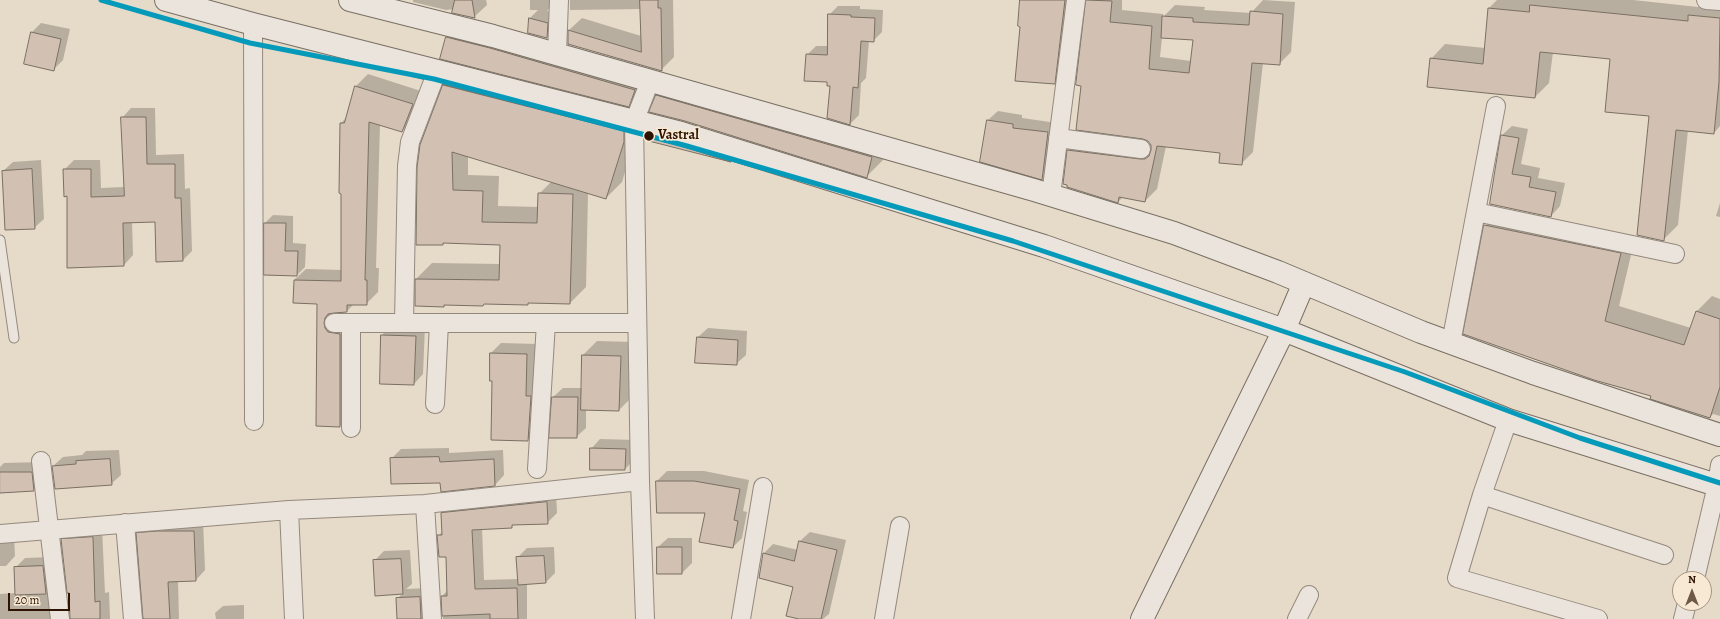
<!DOCTYPE html>
<html>
<head>
<meta charset="utf-8">
<style>
  body { margin:0 }
  #map { position:relative; width:1720px; height:619px; overflow:hidden; background:#e6dac8; font-family:Alegreya,serif }
  canvas { display:block }
  .north { position:absolute; left:1672px; top:571px; width:40px; height:40px; box-sizing:border-box; background:#f7e9d3; border:1px solid #a79380; border-radius:50%; rotate:0deg; font-size:11px; font-weight:700; line-height:16px; text-align:center; color:#2e1303 }
  .north::after { content:''; display:block; margin:auto; width:14px; height:18px; background:#6e5948; clip-path:polygon(50% 0,100% 100%,50% 72%,0 100%) }
  .scale { position:absolute; left:8px; top:593px; width:62px; height:18px; box-sizing:border-box; border:2px solid #2e1303; border-top:0; padding-left:5px; font-size:12px; line-height:14px; white-space:nowrap; color:#2e1303; -webkit-text-stroke:3px #f7e9d3; paint-order:stroke }
</style>
</head>
<body>
<div id="map">
<canvas width="1720" height="619"></canvas>
<div class="north">N</div>
<div class="scale">20 m</div>
</div>
<script>
const g = document.querySelector('canvas').getContext('2d');
g.lineJoin = 'round';
function fill(path, color) {
  g.fillStyle = color;
  g.fill(path, 'evenodd');
}
function stroke(path, color, width, dash) {
  g.strokeStyle = color;
  g.lineWidth = width;
  g.lineCap = dash ? 'butt' : 'round';
  g.setLineDash(dash || []);
  g.stroke(path);
}
function label(font, color, halo, rows, align = 'center') {
  g.font = font + ' Alegreya,serif';
  g.lineWidth = 3.5;
  g.setLineDash([]);
  g.textBaseline = 'middle';
  g.strokeStyle = halo;
  g.fillStyle = color;
  for (const [text, x, y, turn = 0] of rows) {
    g.save();
    g.translate(x, y);
    g.rotate((+turn || 0) * Math.PI / 180);
    g.textAlign = isNaN(turn) ? turn : align;
    if (halo) g.strokeText(text, 0, 0);
    g.fillText(text, 0, 0);
    g.restore();
  }
}
fill(new Path2D(`
  M413 0H486L487 5 474 17 454 9 446 10 413 2Z
  M530 0H557L547 11 557 14 556 28 547 37 529 32 530 18 538 10H530Z
  M570 0H673L674 57 661 70 569 44V30L582 18 641 36V9L570 10Z
  M1021 0H1075L1066 71 1054 83 1021 26Z
  M1087 0H1122V10L1163 14V17L1175 5 1205 7 1204 10 1251 13 1263 0 1295 2 1291 52 1279 64 1263 63 1253 152 1241 164 1222 152 1166 146 1157 189 1145 201 1123 197 1118 202 1068 150 1080 138 1152 148V145L1148 140 1082 85ZM1162 37 1194 39 1191 61 1160 57Z
  M1497 0H1633L1698 7 1704 1 1720 3V126L1714 133 1688 130 1678 225 1663 240 1650 115 1611 58 1553 52 1549 83 1535 97 1431 59 1445 44 1485 48 1489 8Z
  M838 6H860V9L883 10 882 32 873 41 869 40 866 78 861 83 859 115 850 124 831 85 807 55 816 46H828L829 15Z
  M464 20 646 88 628 106 447 37Z
  M41 23 70 29 63 60 54 69 31 33Z
  M460 70 639 125 622 182 606 198 588 193 586 287 570 303 530 302 528 304H446L444 306 416 279 432 263 501 264V244L445 242 443 244 444 86ZM468 156 551 182 539 194V207L498 206 499 176 468 175Z
  M368 74 424 92 414 120 402 131 380 124 376 268H379L378 292 366 304H354L346 312H335L336 316 352 322V414L340 426 317 425 318 303 294 280 306 269 342 270 341 123 346 118 356 86Z
  M674 78 884 159 866 177 657 96Z
  M131 108H155L156 155 184 154 185 189 190 188 192 251 183 260 156 221 132 222 133 255 124 265 68 195 64 170 74 160H100L101 188 124 187 122 118Z
  M998 111 1022 115V118L1057 123 1052 169 1042 178 988 120Z
  M664 119 747 143 730 160 646 139Z
  M1512 126 1528 129 1521 164 1540 168 1538 178 1565 183 1560 206 1551 216 1491 204 1502 135Z
  M41 160 44 219 34 228 3 171 13 162Z
  M1720 203V217L1716 216Z
  M1500 211 1635 238 1619 306 1691 328 1697 311 1712 296 1720 299V416L1713 414 1710 417 1653 395 1485 226Z
  M273 215 293 216V243L306 244 305 267 297 275 265 223Z
  M391 326H425L423 374 414 384 382 335Z
  M708 328 747 331 746 355 736 364 698 337Z
  M597 341 634 342 633 396 619 410H586V428L576 437 553 397 563 388H582L583 355Z
  M501 343 537 344V430L528 440 493 380H491V353Z
  M600 439 635 440 634 460 625 469 591 449Z
  M449 448V453L503 450 504 475 495 485 441 482 391 459 401 449Z
  M119 450 121 475 111 484 53 466 63 457 82 455 86 451Z
  M41 462 43 480 34 490 0 492V467L4 463Z
  M667 471H704L749 480 743 511 747 512 742 538 733 547 706 512 657 481Z
  M556 492 557 513 547 523 514 524 511 527 482 528 484 580 518 579 517 558 527 548 554 547 555 573 546 582 527 583V619H443L442 596 448 590 447 556 438 536 443 531 442 513 452 504Z
  M203 521 205 570 196 580H178L179 619H144L137 534 147 524Z
  M102 528 105 593 109 592 110 619H71L62 540 72 530Z
  M810 532 846 540 829 614 823 619H803L794 587 760 577 764 553 773 544 798 550 800 541Z
  M0 535H14L15 556 6 566H0Z
  M668 538H692V563L682 573 658 547Z
  M410 550 412 584 406 589 429 588 431 611 423 619H393H398L397 599 403 593 374 561 384 551Z
  M52 557 65 619H0V594L16 593 15 568 25 558Z
  M244 605V619H216L215 613 223 606Z`), '#0003');
const building = new Path2D(`
  M455 0H472L475 18 452 13Z
  M640 0H658V8H661L662 71 568 44V30L641 52Z
  M1020 0H1065L1055 84 1015 81 1020 27 1018 26Z
  M1086 0 1112 1 1110 22 1152 26 1149 69 1189 73 1193 40 1161 38 1162 16 1193 18V22L1249 25 1250 11 1283 14 1280 65 1252 63 1242 165 1219 163 1220 153 1157 146 1145 202 1119 197 1118 203 1067 187V185L1063 184 1067 150 1140 159H1145L1149 156 1151 150V145L1148 141 1143 139 1076 130 1081 86 1076 85Z
  M1530 5 1688 21V15L1720 18 1719 82 1714 134 1676 130 1664 241 1637 235 1649 116 1605 112 1610 59 1540 52 1535 98 1427 87 1430 58 1483 64 1488 8 1529 12Z
  M828 14 851 15V17L875 18 874 42 861 41 858 88 853 87 850 125 827 118 830 86H827V82L804 81 806 54 827 55Z
  M529 18 548 23 547 38 528 33Z
  M31 32 61 39 54 71 24 64Z
  M446 37 490 48 635 90 629 107 440 59Z
  M443 85 624 131V142L606 199 452 152 453 190 483 191 482 222 537 223 538 193 573 194 570 304 528 303V305L484 304 483 306 444 305V307L415 306V279L499 280 500 245 443 243V245H416L417 167 420 145Z
  M355 86 413 104 402 132 369 122 365 280H367V305H347V312L334 313 328 314 325 318 324 323 325 328 328 332 340 334V427L316 426 317 304 293 303 294 280 341 281V194L339 193 340 123H344Z
  M656 95 872 157 867 178 685 121 649 112Z
  M121 117H146L147 164H175V198H181L183 261 156 262 155 222 123 223 124 266 67 268V196L64 197 63 169H91V197L124 196Z
  M987 120 1013 124V128L1048 132 1042 180 980 162Z
  M1501 135 1519 138 1512 174 1531 177 1529 187 1556 192 1551 217 1490 204Z
  M645 137 678 145 731 162 645 140Z
  M32 169 35 229 5 230 2 171Z
  M264 223H286L285 251H298L297 276 264 275Z
  M1484 225 1621 253 1605 321 1684 345 1696 311 1720 319V387L1710 418 1650 399 1651 396 1594 380 1463 334Z
  M381 335 416 336 414 385 380 384Z
  M697 337 738 340 737 365 695 363Z
  M490 353 527 354 526 396H531L528 441 491 440 492 381H490Z
  M582 355 621 356 619 411 581 410Z
  M552 397H578L577 438H549Z
  M590 448 626 449 625 470H590Z
  M439 457 440 462 494 459 495 486 441 492 440 483 391 484 390 458Z
  M110 459 112 485 55 489 52 466 76 464V461Z
  M0 472H32L34 491 0 493Z
  M656 481H694L740 489 734 520 738 521 733 548 699 542 705 513H657Z
  M547 502 548 524 512 525V528L472 530 475 589 517 588 518 619H490V614L442 616 441 596H447L446 557H439L437 535H442L441 513Z
  M158 531H194L196 581 168 582 170 619H143L136 533Z
  M93 537 95 602 100 601V619H70L69 593H67L61 539Z
  M799 541 837 550 821 619H799L786 616 793 587 759 578 763 553 794 561Z
  M657 547H682V574H657Z
  M544 556 546 583 518 585 516 557Z
  M401 559 403 594 375 596 373 560Z
  M43 566 46 594 15 595 14 567Z
  M420 597 421 619H397L396 598Z`);
fill(building, '#d2c1b3');
stroke(building, '#796f63', 1);
const lane = new Path2D(`
  M0 240 14 338`);
const street = new Path2D(`
  M1706 0 1720 1
  M253 24 254 421
  M557 54 559 0
  M1058 138 1141 149
  M1051 195 1076 0
  M1476 212 1675 254
  M404 322 407 166 410 142 434 79
  M334 323H637
  M351 323V428
  M1451 343 1496 106
  M435 404 439 323
  M1508 420 1482 495 1457 578 1598 619
  M41 461 60 619
  M537 469 546 323
  M1482 495 1664 555
  M425 504 432 619
  M289 510 294 619
  M125 523 133 619
  M0 534 289 510 425 504 640 481
  M1695 579 1717 485 1720 465
  M645 619 640 481 634 122 650 81
  M741 619 763 487
  M884 619 900 526
  M1297 619 1309 595
  M1683 619 1687 603`);
const secondary = new Path2D(`
  M166 0 253 24 681 133 1044 246 1284 330 1508 420 1720 486
  M350 0 493 36 1034 190 1174 233 1278 272 1421 332 1533 373 1720 435
  M1142 619 1284 330 1304 283`);
stroke(lane, '#94897d', 11);
stroke(street, '#94897d', 20);
stroke(secondary, '#796f63', 24);
stroke(lane, '#eae4dc', 9);
stroke(street, '#eae4dc', 18);
stroke(secondary, '#eae4dc', 22);
stroke(new Path2D(`
  M101 0 250 43 434 79 687 146 1013 241 1405 372 1580 438 1720 483`), '#059aba', 5);
for (const [x, y, r, color] of [
  [649,136,5.5,"#2e1303"]
]) {
  const dot = new Path2D();
  dot.arc(x, y, r, 0, 2 * Math.PI);
  g.fillStyle = color;
  g.fill(dot);
  stroke(dot, '#f7e9d3', 1.5);
}
label('bold 14px', '#2e1303', '#f7e9d3', [
  ["Vastral",658,136]
], 'left');
</script>
</body>
</html>
